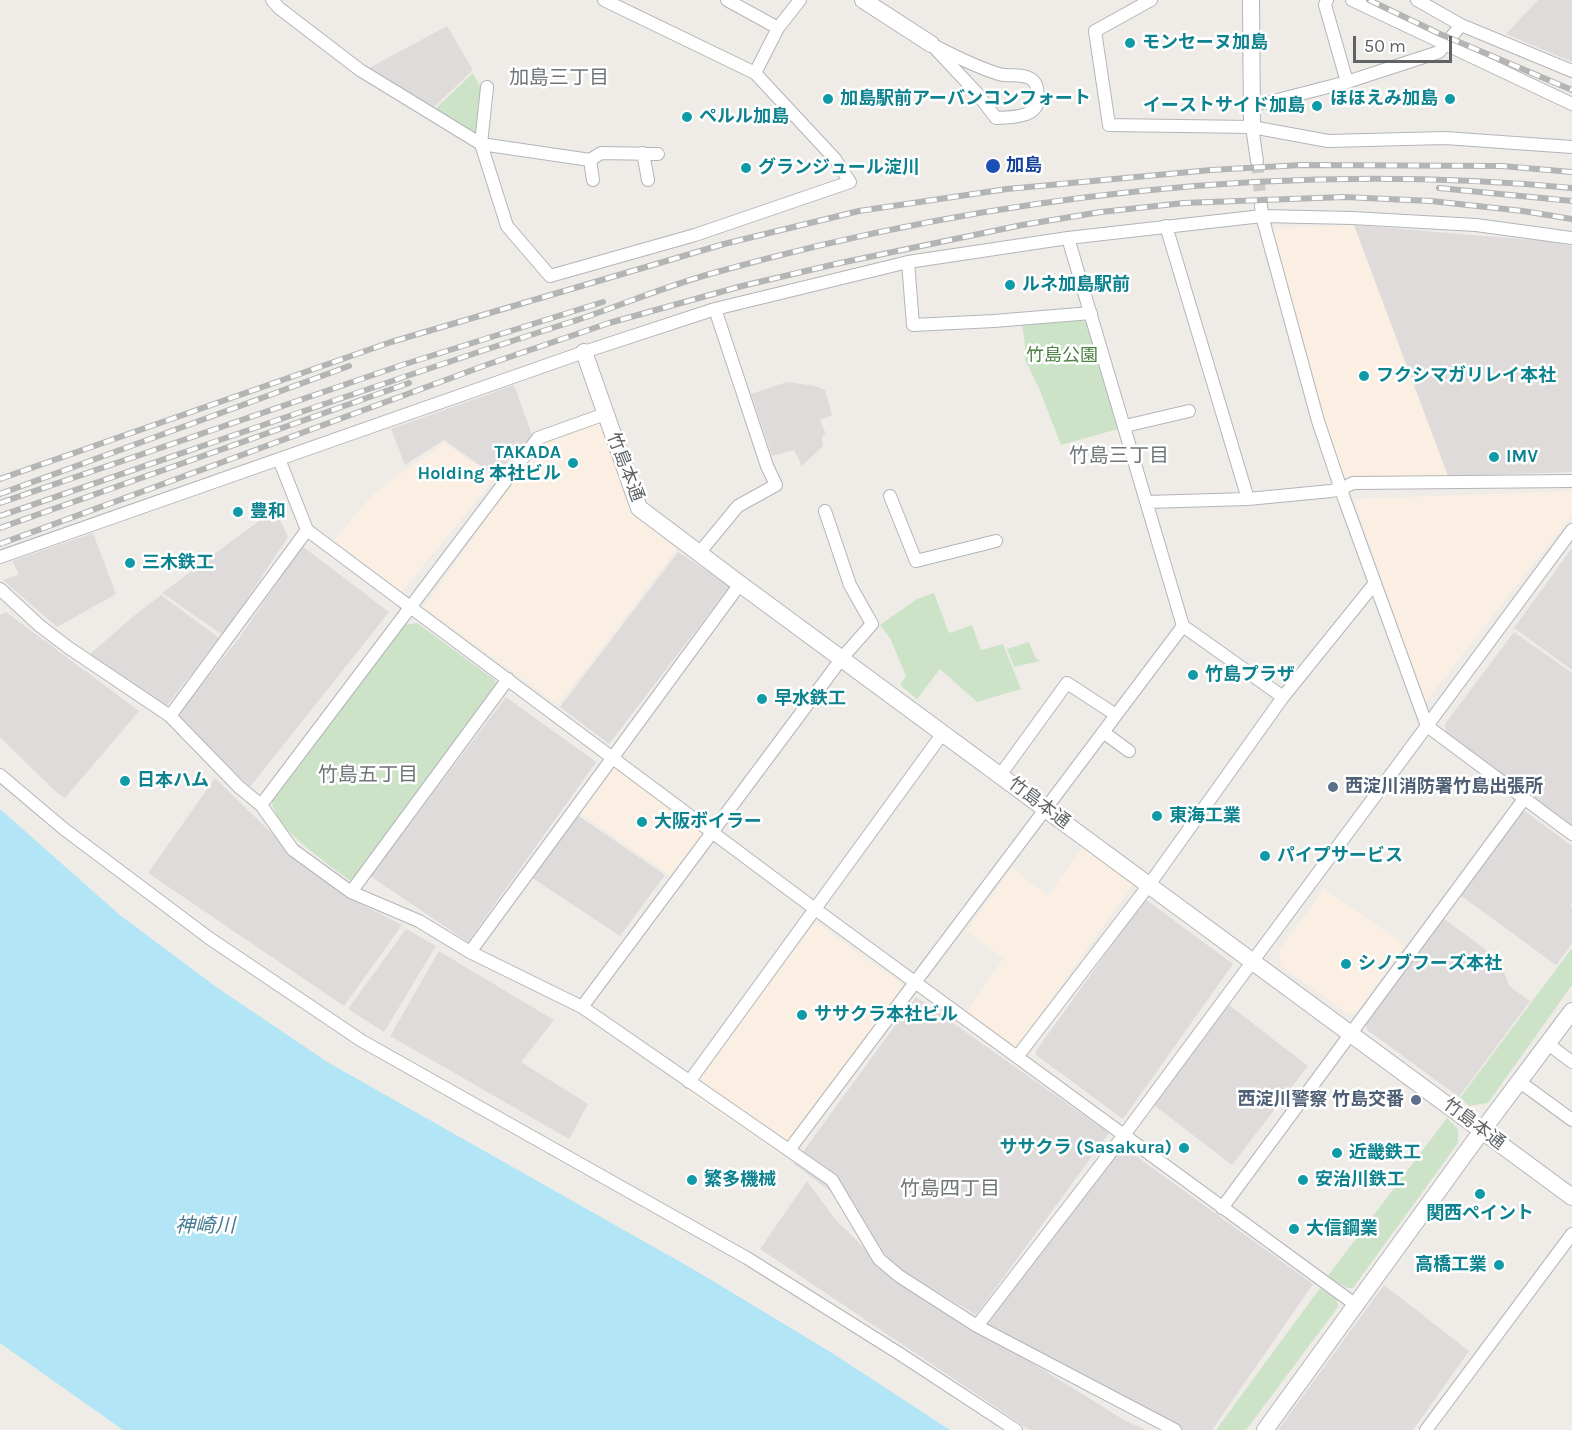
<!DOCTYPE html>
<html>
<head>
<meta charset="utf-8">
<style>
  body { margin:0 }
  #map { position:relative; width:1572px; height:1430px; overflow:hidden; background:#efece8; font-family:Karla,sans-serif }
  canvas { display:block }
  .scale { position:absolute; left:1353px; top:36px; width:99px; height:27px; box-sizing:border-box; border:3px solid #5f6366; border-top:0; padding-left:8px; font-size:18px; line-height:21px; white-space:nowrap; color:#5f6366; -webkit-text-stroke:4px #fff; paint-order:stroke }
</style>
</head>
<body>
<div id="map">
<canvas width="1572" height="1430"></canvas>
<div class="scale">50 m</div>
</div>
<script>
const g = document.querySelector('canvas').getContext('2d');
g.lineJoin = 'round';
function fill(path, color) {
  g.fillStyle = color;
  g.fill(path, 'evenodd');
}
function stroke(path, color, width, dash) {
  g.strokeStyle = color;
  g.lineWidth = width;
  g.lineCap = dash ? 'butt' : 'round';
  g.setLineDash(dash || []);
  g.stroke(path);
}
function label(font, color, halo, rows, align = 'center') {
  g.font = font + ' Karla,"Noto Sans JP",sans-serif';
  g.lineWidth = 5;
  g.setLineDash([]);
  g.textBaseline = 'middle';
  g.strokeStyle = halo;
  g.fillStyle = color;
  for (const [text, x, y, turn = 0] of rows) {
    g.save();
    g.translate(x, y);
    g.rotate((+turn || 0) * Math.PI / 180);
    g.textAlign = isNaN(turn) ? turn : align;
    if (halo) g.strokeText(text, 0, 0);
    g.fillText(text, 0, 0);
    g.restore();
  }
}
fill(new Path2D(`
  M1354 225 1448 476 1340 480 1271 228Z
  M599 422 635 512 677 549 558 705 424 607 538 445Z
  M445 443 495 478 399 595 331 544 375 492Z
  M1572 491V515L1424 703 1354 499Z
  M614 764 706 832 672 877 579 812Z
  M1083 846 1135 882 1016 1048 965 1015 1004 958 966 931 1012 868 1048 896Z
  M1324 889 1405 945 1355 1014 1347 1013 1281 966 1279 951Z
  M816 922 910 990 788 1159 686 1091Z`), '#faefe2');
fill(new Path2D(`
  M1538 0H1572V62L1506 34Z
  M447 26 473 70 433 108 369 68Z
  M1354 225 1545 241 1572 246V472L1448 476Z
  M787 382 815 386 825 390 832 415 820 420 826 434 822 437 823 446 802 466 794 450 772 456 751 394Z
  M514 385 532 435 495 476 444 440 405 465 391 429Z
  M275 509 288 537 223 635 162 593Z
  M93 533 116 594 57 627 3 580 19 574 12 561Z
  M302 546 389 612 250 787 177 716 240 637Z
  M1572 548V670L1514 628Z
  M678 552 730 586 609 744 560 707Z
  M161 595 219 638 165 708 105 666 90 654 135 615Z
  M6 612 139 711 65 798 57 793 0 737V615Z
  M1514 632 1572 673V826L1446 733 1445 724Z
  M506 697 596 762 468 942 370 876Z
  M215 778 291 852 357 902 402 925 344 1006 148 873Z
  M1526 812 1572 846V903L1570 906 1572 908V944L1556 965 1460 895 1520 813Z
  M576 814 665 875 620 936 531 877Z
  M1145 899 1233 964 1123 1119 1036 1055V1051Z
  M1443 918 1500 960 1509 986 1530 1001 1459 1097 1367 1030 1366 1023Z
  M406 929 436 946 384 1032 348 1009Z
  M439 951 554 1020 521 1062 588 1104 569 1139 390 1036Z
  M916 997 1109 1133 976 1315 896 1267 830 1191 794 1164Z
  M1229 1005 1308 1066 1232 1165 1154 1105Z
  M1118 1143 1313 1284 1212 1430H1178L1096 1388 985 1322Z
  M807 1181 835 1219 892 1276 1124 1420 1146 1430H1030L760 1249Z
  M1384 1285 1469 1351 1413 1430H1278Z`), '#dedbda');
fill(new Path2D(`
  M473 73 481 88 476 135 434 110Z
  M1082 320 1089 325 1118 429 1061 445 1038 386 1025 360 1026 354 1022 324Z
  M934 593 949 633 972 625 981 650 1003 644 1021 689 977 702 940 669 917 699 900 685 906 676 890 638 880 625 917 599Z
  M417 623 495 680 497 688 356 879 349 880C327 863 275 829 272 802L404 625Z
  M1029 642 1035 657 1040 661 1014 667 1007 649Z
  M1572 948V985L1488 1103 1469 1106 1460 1098Z
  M1447 1118 1458 1129V1143L1353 1288H1347L1327 1277Z
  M1320 1288 1337 1299 1338 1307 1246 1430H1216Z`), '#cde3c8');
fill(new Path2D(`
  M0 809 121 916 219 989 329 1063 698 1272 832 1353 950 1430H123L0 1343Z`), '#b2e5f5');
stroke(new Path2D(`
  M1257 161 1261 205`), '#cbcac8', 12, [12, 6]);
const street = new Path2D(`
  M272 0 279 8 360 70 481 144 507 226 550 276 695 235 850 182 835 159 755 73 778 28 800 0
  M604 0 755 73
  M727 0 778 28
  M1151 0 1095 31 1109 125 1252 127 1328 141 1445 138 1572 147
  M1327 0 1325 5 1347 82
  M1352 0 1572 104
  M1417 0 1461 25 1572 71
  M931 44C953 55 975 67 999 74 1009 77 1022 73 1031 79 1037 83 1037 88 1038 95 1040 118 1013 117 996 118L976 92Z
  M487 87 481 144 590 160 601 153 658 154
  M1252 102 1266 103 1347 82 1439 52 1461 25
  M1252 127 1257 161
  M643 153 648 180
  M590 160 593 180
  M1261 205 1262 216 1318 421 1345 501 1427 726 1572 834
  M1166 226 1248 499
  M1068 238 1183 626 1283 697
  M908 262 913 325 994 321 1091 313
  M1125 426 1189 411
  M279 459 307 530 815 909 1356 1305
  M890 496 916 561 996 541
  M1147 502 1248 499 1331 491 1341 489 1353 483 1572 481
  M700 552 738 506 776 485 767 466 715 309
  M0 557 584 352 715 309 908 262 1068 238 1262 216 1352 218 1476 225 1572 238
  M0 589 40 626 69 648 170 716 239 787 261 805 293 850 351 892 419 921 470 952 582 1007 832 1180 879 1259 899 1276 977 1326 1175 1430
  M170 716 307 530
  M1103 732 1129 751
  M1001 774 1067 683 1116 715
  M0 775 64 829 209 938 362 1041 747 1258 900 1354 1016 1430
  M261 805 538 438 605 414
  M351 892 508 679
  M470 952 740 584
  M582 1007 842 658 872 624 850 585 825 511
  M1548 1044 1572 1062
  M1017 1057 1149 885 1283 697 1375 583
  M689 1082 943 733
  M1520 1082 1572 1120
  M789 1150 1183 626
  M1222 1208 1524 799
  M977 1326 1124 1135 1572 530
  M1426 1430 1572 1234`);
const secondary = new Path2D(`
  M863 0 931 44
  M1251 0 1252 127
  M584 352 639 508 740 584 1572 1197
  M1265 1430 1473 1143 1572 1011`);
stroke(street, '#b2b5b8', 14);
stroke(secondary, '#b2b5b8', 18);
stroke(street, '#fff', 12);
stroke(secondary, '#fff', 16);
const rail = new Path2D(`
  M1369 0 1440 34 1572 90
  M1439 188 1572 201
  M0 479 391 342 724 244 859 211 1007 189 1211 170 1301 165 1502 166 1572 172
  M0 494 349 366
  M0 503 402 365 603 302
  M0 516C190 451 379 383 571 322 620 306 668 285 717 272 992 195 1287 161 1572 188
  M0 528 409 383
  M0 544 489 364 609 323 742 286 840 263 1022 225 1101 212 1184 203 1344 197 1431 201 1523 211 1572 219`);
stroke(rail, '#b3b4b4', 6);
stroke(rail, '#fff', 4, [11]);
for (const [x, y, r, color] of [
  [1130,43,6,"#0f9aa8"],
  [828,99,6,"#0f9aa8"],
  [1450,99,6,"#0f9aa8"],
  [1317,106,6,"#0f9aa8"],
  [687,117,6,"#0f9aa8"],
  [993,166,8,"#1a4fb4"],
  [746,168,6,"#0f9aa8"],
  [1010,285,6,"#0f9aa8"],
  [1364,376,6,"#0f9aa8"],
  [1494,457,6,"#0f9aa8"],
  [573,463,6,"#0f9aa8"],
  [238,512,6,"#0f9aa8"],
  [130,563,6,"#0f9aa8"],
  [1193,675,6,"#0f9aa8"],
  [762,699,6,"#0f9aa8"],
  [125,781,6,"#0f9aa8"],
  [1333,787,6,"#5c6f8a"],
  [1157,816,6,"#0f9aa8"],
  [642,822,6,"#0f9aa8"],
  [1265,856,6,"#0f9aa8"],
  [1346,964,6,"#0f9aa8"],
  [802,1015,6,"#0f9aa8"],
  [1416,1100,6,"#5c6f8a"],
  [1184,1148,6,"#0f9aa8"],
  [1337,1153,6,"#0f9aa8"],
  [692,1180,6,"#0f9aa8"],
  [1303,1180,6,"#0f9aa8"],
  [1480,1194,6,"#0f9aa8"],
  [1294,1229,6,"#0f9aa8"],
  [1499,1265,6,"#0f9aa8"]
]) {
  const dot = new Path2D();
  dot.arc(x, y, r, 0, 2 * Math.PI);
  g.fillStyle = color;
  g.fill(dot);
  stroke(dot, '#fff', 2);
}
label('bold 18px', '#0d838f', '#fff', [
  ["モンセーヌ加島",1142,43],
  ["加島駅前アーバンコンフォート",840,99],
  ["ほほえみ加島",1438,99,"right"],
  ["イーストサイド加島",1305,106,"right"],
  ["ペルル加島",699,117],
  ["グランジュール淀川",758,168],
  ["ルネ加島駅前",1022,285],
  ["フクシマガリレイ本社",1376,376],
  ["TAKADA",561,453,"right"],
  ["Holding 本社ビル",561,474,"right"],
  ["IMV",1506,457],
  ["豊和",250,512],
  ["三木鉄工",142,563],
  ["竹島プラザ",1205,675],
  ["早水鉄工",774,699],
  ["日本ハム",137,781],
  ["東海工業",1169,816],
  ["大阪ボイラー",654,822],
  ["パイプサービス",1277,856],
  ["シノブフーズ本社",1358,964],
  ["ササクラ本社ビル",814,1015],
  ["ササクラ (Sasakura)",1172,1148,"right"],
  ["近畿鉄工",1349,1153],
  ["繁多機械",704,1180],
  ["安治川鉄工",1315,1180],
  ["関西ペイント",1480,1214,"center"],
  ["大信鋼業",1306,1229],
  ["高橋工業",1487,1265,"right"]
], 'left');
label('bold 18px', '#164399', '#fff', [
  ["加島",1006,166]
], 'left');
label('18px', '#4b8241', '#fff', [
  ["竹島公園",1062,356]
]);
label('18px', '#5f6366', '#fff', [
  ["竹島本通",625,467,69],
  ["竹島本通",1039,803,37],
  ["竹島本通",1474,1124,37]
]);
label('bold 18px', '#4e5e75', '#fff', [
  ["西淀川消防署竹島出張所",1345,787],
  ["西淀川警察 竹島交番",1404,1100,"right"]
], 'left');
label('20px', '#707578', '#fff', [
  ["加島三丁目",559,78],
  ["竹島三丁目",1119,456],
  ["竹島五丁目",368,775],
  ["竹島四丁目",950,1189]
]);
label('italic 20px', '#497d95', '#fff', [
  ["神崎川",205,1226]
]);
</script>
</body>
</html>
